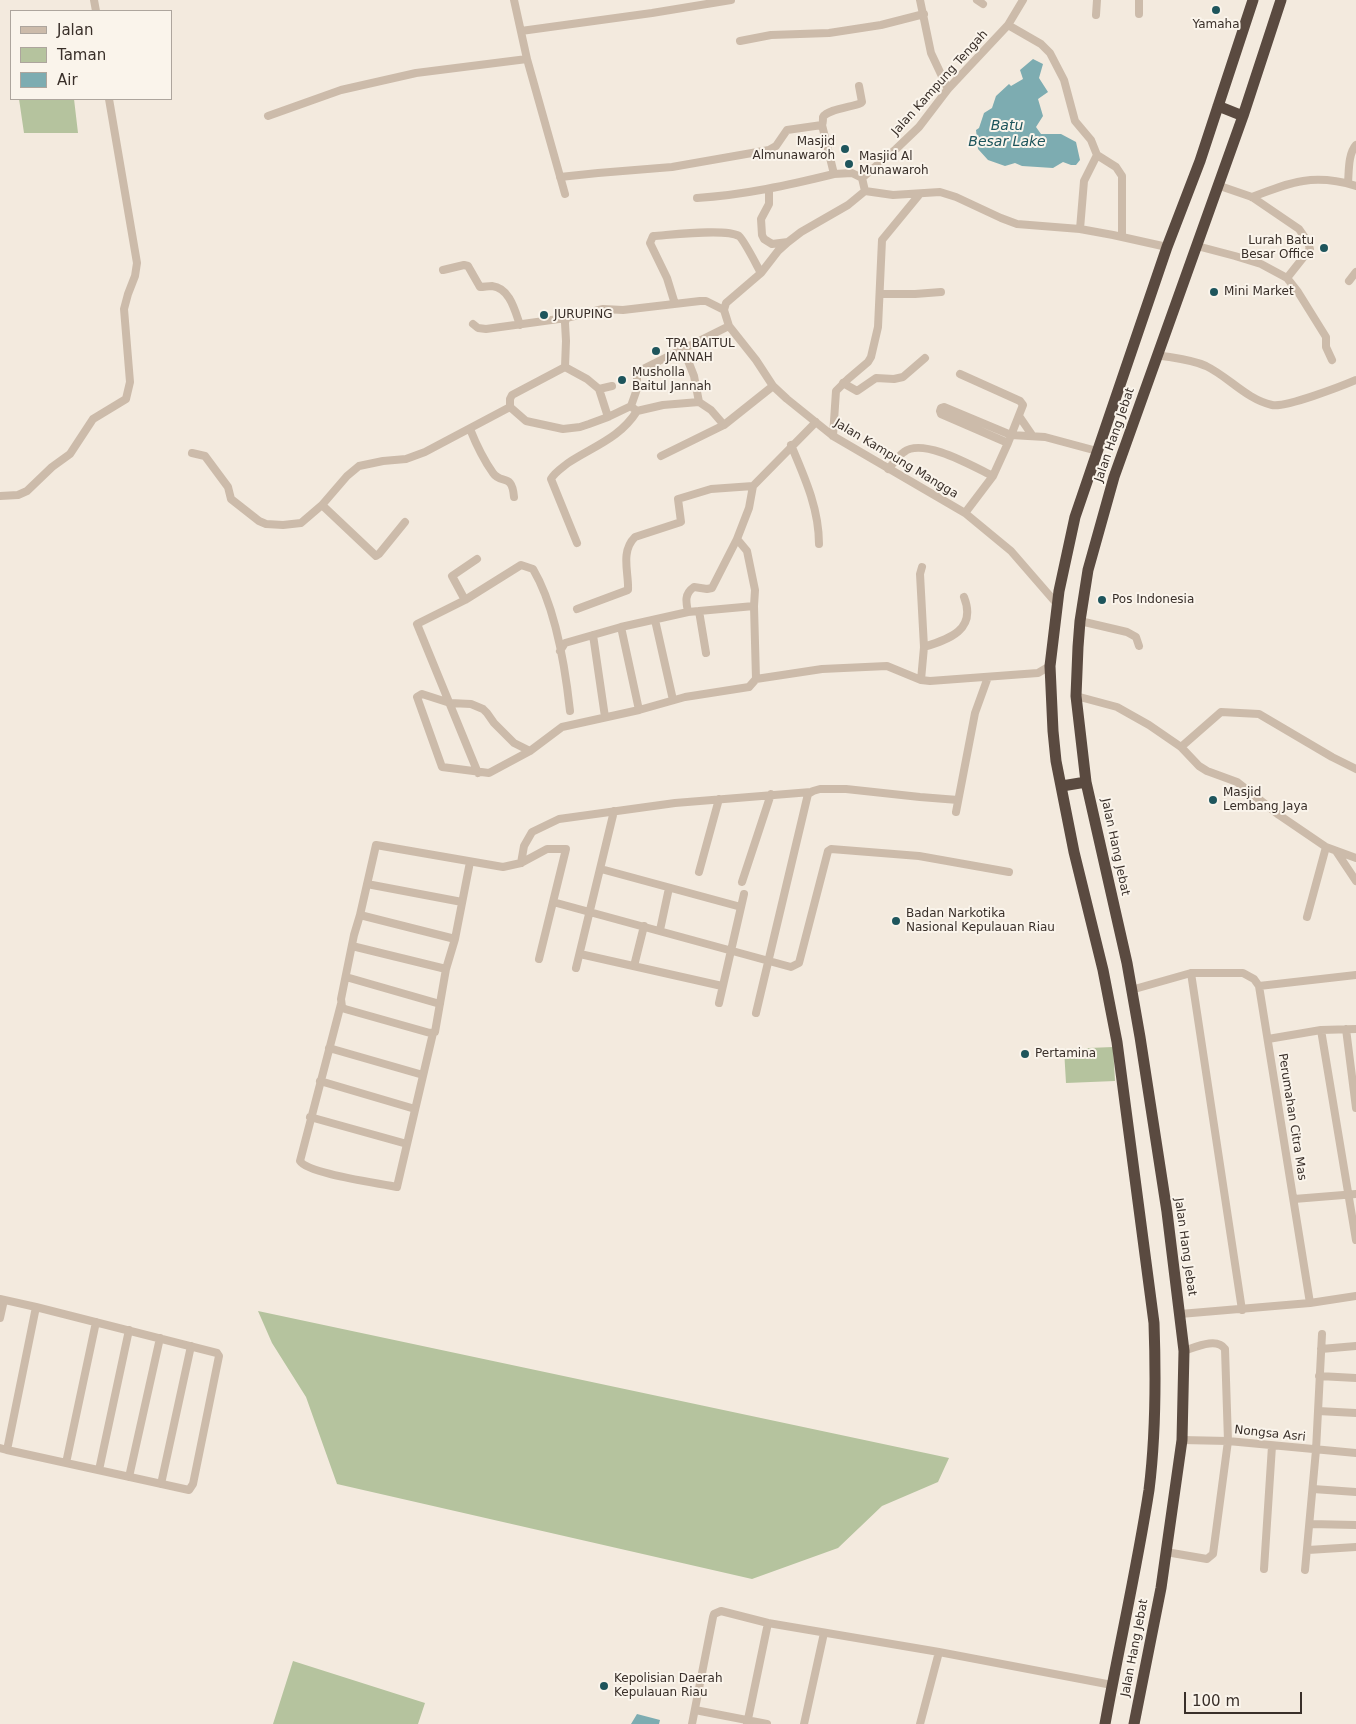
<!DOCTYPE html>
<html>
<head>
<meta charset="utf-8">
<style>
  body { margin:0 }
  #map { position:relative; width:1356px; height:1724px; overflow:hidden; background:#f3eade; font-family:"DejaVu Sans",sans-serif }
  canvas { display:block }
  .legend { position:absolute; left:10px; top:10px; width:162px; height:90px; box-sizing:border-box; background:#faf4eb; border:1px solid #ada59d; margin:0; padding:6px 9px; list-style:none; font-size:15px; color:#392f29 }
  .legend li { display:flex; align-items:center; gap:10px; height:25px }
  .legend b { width:25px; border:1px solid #ada59d }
  .scale { position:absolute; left:1184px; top:1692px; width:118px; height:22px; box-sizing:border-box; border:2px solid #392f29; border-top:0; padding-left:6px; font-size:15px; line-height:18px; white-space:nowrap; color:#392f29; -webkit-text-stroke:4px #faf4eb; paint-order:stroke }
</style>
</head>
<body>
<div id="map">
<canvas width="1356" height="1724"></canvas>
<ul class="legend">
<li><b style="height:6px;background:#cba"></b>Jalan</li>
<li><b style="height:14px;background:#b5c39e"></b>Taman</li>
<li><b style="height:14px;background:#7dacb1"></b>Air</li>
</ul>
<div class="scale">100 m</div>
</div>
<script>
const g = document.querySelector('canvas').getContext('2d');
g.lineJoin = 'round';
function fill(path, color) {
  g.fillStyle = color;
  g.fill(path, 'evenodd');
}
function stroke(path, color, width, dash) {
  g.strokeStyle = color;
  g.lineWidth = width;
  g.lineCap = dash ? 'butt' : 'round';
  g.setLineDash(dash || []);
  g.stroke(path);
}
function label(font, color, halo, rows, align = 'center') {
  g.font = font + ' "DejaVu Sans",sans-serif';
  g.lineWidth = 4;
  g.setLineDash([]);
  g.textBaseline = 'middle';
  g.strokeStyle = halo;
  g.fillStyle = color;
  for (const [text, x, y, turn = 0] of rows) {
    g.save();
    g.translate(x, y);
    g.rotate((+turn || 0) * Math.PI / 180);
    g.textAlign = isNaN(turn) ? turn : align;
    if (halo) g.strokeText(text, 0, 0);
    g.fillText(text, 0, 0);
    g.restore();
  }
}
fill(new Path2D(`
  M19 99H74L78 133H24Z
  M1113 1047 1115 1081 1066 1083 1064 1049Z
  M258 1311 949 1458 938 1482 882 1506 838 1548 752 1579 337 1484 306 1397 272 1343Z
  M293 1661 425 1703 418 1724H273Z`), '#b5c39e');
fill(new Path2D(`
  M1033 59 1043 64 1039 78 1048 92 1038 99 1043 116 1036 127 1041 134H1061L1076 142 1080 160 1076 165H1071L1063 162 1053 168 1022 166 1015 163 1005 166 988 160 978 149 976 130 979 128 984 113 992 108 996 96 1009 84 1011 86 1023 79 1020 70Z
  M637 1714 660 1720 659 1724H631Z`), '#7dacb1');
stroke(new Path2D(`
  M94 0 96 11
  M514 0 527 59 565 194
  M920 0 931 53 948 89
  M977 0 983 4
  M1023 0 1008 25 948 89 919 127 896 149 862 178 865 191 893 195 940 192 956 197 1001 218 1017 224 1080 229 1113 235 1167 247
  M1139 0V14
  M1096 15 1097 0
  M1008 25 1041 44 1050 53 1064 80 1075 121 1091 140 1097 155 1084 181 1080 229
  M521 31 652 13 731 0
  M740 41 771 35 829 33 881 25 924 14
  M268 116 341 90 416 73 527 59
  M822 125C823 124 823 119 823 117 828 109 853 107 861 103L862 102 859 86
  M1097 155 1116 167 1122 176V237
  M560 177 598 173 672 167 769 150 776 146 787 130 822 125 834 174 852 173 862 178
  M1348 183C1349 171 1348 154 1356 145
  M1217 185 1252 197 1299 229 1308 242 1310 249 1287 278
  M769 190V204L761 219 762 235 764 239 772 244 788 242
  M1252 197C1291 182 1314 173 1356 186
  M697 198C744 195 789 185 834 174
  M1197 246 1235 256 1261 264 1287 278 1298 292 1326 337V347L1332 360
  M443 270 464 265 468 266 480 287C484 287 488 286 492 286 510 288 515 311 520 325
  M1349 281 1356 272
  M880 294H915L941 292
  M675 304 667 278 650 243 653 236C670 235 726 228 739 236 744 240 757 266 761 273
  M566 318 565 323 566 341 565 367 587 379 599 389
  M473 324 478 328 486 329 566 318 603 309 623 310 700 301H706L724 310
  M729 326 724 310 726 303 761 273 778 251 788 242 801 232 848 205 865 191
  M683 348 694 376 699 402 711 410 724 425 773 386
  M1157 355C1173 358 1190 359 1206 366 1229 377 1246 399 1272 405 1285 408 1342 386 1356 380
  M960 374 1020 401 1023 405 1008 443 993 476 965 513
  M843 383 857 391 876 378 894 379 903 377 925 358
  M510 407V399L512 395 565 367
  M633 408 637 411 663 405 699 402
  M1019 416 1032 435
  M608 417 599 389 612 386
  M470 429C476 444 483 459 493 473 501 485 512 472 514 497
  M833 436 836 391 848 379 868 362 871 357 878 327 882 240 919 195
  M1008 443 941 414 940 411 941 408 944 407 1011 435 1045 437 1097 451
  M791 445C805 478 819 509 819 544
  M192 453 205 456 228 487 231 499 259 521 266 524 283 525 301 523 322 505 347 476 359 466 383 461 406 459 425 452 510 407 526 421 563 429 580 427 589 424 608 417 631 406 637 389V372L729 326 756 360 773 386 787 399 833 436 965 513 1011 551 1057 604
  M661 456 724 425
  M888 469C893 464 898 456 904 452 923 437 974 467 993 476
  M0 496 18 495 27 491 52 467 70 454 93 419 126 399 130 382 124 309 128 294 135 276 137 263 109 99
  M322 505 376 556 379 554 405 522
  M577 543 551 479C555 472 562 468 568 463 594 446 620 438 637 411
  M465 600 452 576 477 559
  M754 606 755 590 747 551 737 539 749 508 753 486 816 422
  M577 609 628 590C629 573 620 552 635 537L681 522 678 499 711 489 753 486
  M699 611 706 653
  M688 612C686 602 684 594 694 587L707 589 712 588 737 539
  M655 620 673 700
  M1080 621 1127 632 1136 637 1139 646
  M621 627 639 710
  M593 635 605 717
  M924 647C949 639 977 630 964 597
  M756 679 822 669 887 666 921 680 930 681 1038 673 1050 666
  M921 680 924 647 920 574 922 567
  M1076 696 1117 707 1149 725 1181 747 1199 766 1207 771 1237 782 1279 815 1326 847 1356 858
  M1181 747 1221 712 1259 714 1332 757 1356 769
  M530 751 514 743 494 723 487 713 483 709 471 704 450 703 422 694 417 697 442 767 489 773 530 751 562 727 639 710 685 697 749 687 756 679 754 606 688 612 621 627 565 643 560 651
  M478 773 417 624 465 600 521 565 533 569C556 608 565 665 570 711
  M956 812 975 713 988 677
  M1336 851 1356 881
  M521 863 524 846 532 832 559 819 675 803 811 792
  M601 869 741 907
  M699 872 719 799
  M742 882 771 794
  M367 884 462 902
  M553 902 791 967 799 963 828 851 831 849 919 856 1009 872
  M360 915 376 845 503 867 521 863 547 849H566L539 959
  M1307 917 1326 847
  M660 930 669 888
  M455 939 446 969 435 1032 430 1033 345 1009 342 1007 341 999 354 935 360 915 455 939 470 862
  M352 946 446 969
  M580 954 722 986
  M634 966 644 926
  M576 968 614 811
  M1191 973 1242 1310
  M346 977 440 1004
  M1259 986 1310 1303
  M1259 986 1356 975
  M1131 990 1191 973H1243L1254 979 1259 986
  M719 1003 744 894
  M341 1004 300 1161C308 1174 379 1183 397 1187L433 1033
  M756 1013 808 794 813 791 820 789H846L920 797 958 800
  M1346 1029 1356 1108
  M1321 1030 1356 1240
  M1268 1039 1321 1030 1356 1029
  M329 1048 423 1075
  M320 1081 415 1109
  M310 1117 407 1144
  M1294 1199 1356 1194
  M0 1299 36 1307 217 1353 219 1356 193 1484 189 1490 7 1450
  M1180 1314 1310 1303 1356 1296
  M0 1318 4 1300
  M1321 1349 1356 1346
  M1319 1376 1356 1378
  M1318 1411 1356 1413
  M1182 1440 1228 1441 1356 1453
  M0 1448 7 1450 36 1307
  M66 1463 96 1322
  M99 1470 129 1330
  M129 1477 160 1338
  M161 1484 191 1346
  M1313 1489 1356 1492
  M1310 1524 1356 1525
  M1308 1550 1356 1547
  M1166 1552 1207 1559 1213 1554 1228 1441 1225 1349C1217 1337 1196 1347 1184 1351
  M1264 1569 1272 1446
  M1305 1570 1316 1450 1322 1334
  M695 1710 767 1724
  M692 1724 713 1617 714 1614 721 1611 768 1623 939 1652 1112 1685
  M747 1724 768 1623
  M804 1724 824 1633
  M920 1724 939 1652`), '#cba', 8);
stroke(new Path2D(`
  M1218 106 1243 116
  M1062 786 1086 782
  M1105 1724C1119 1646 1137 1568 1149 1490 1156 1434 1156 1379 1154 1323L1117 1042 1103 970 1074 852 1056 761 1053 731 1050 666 1059 591 1075 517 1167 247 1200 161 1253 0
  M1134 1724 1161 1588 1182 1440 1184 1351 1167 1212 1140 1037 1127 963 1086 782 1076 696 1078 647 1080 621 1088 570 1114 477 1243 116 1281 0`), '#5a4a40', 11);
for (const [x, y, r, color] of [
  [1216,10,5,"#1e555c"],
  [845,149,5,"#1e555c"],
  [849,164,5,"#1e555c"],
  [1324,248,5,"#1e555c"],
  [1214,292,5,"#1e555c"],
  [544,315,5,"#1e555c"],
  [656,351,5,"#1e555c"],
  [622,380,5,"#1e555c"],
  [1102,600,5,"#1e555c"],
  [1213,800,5,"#1e555c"],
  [896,921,5,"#1e555c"],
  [1025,1054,5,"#1e555c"],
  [604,1686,5,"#1e555c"]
]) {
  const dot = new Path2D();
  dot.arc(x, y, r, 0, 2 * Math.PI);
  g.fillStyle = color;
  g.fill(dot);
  stroke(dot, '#faf4eb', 2);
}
label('12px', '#392f29', '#faf4eb', [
  ["Yamaha",1216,25,"center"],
  ["Masjid",835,142,"right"],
  ["Almunawaroh",835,156,"right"],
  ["Masjid Al",859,157],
  ["Munawaroh",859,171],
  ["Lurah Batu",1314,241,"right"],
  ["Besar Office",1314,255,"right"],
  ["Mini Market",1224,292],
  ["JURUPING",554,315],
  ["TPA BAITUL",666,344],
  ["JANNAH",666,358],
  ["Musholla",632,373],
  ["Baitul Jannah",632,387],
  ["Pos Indonesia",1112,600],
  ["Masjid",1223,793],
  ["Lembang Jaya",1223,807],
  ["Badan Narkotika",906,914],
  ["Nasional Kepulauan Riau",906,928],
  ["Pertamina",1035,1054],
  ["Kepolisian Daerah",614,1679],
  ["Kepulauan Riau",614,1693]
], 'left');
label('12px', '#392f29', '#faf4eb', [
  ["Jalan Kampung Tengah",940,83,-48],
  ["Jalan Hang Jebat",1115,435,-71],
  ["Jalan Kampung Mangga",896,459,31],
  ["Jalan Hang Jebat",1115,847,78],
  ["Perumahan Citra Mas",1292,1117,81],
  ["Jalan Hang Jebat",1185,1247,82],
  ["Nongsa Asri",1270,1434,6],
  ["Jalan Hang Jebat",1135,1648,-79]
]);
label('italic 14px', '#1e555c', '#faf4eb', [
  ["Batu",1007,126],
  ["Besar Lake",1007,142]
]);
</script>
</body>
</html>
